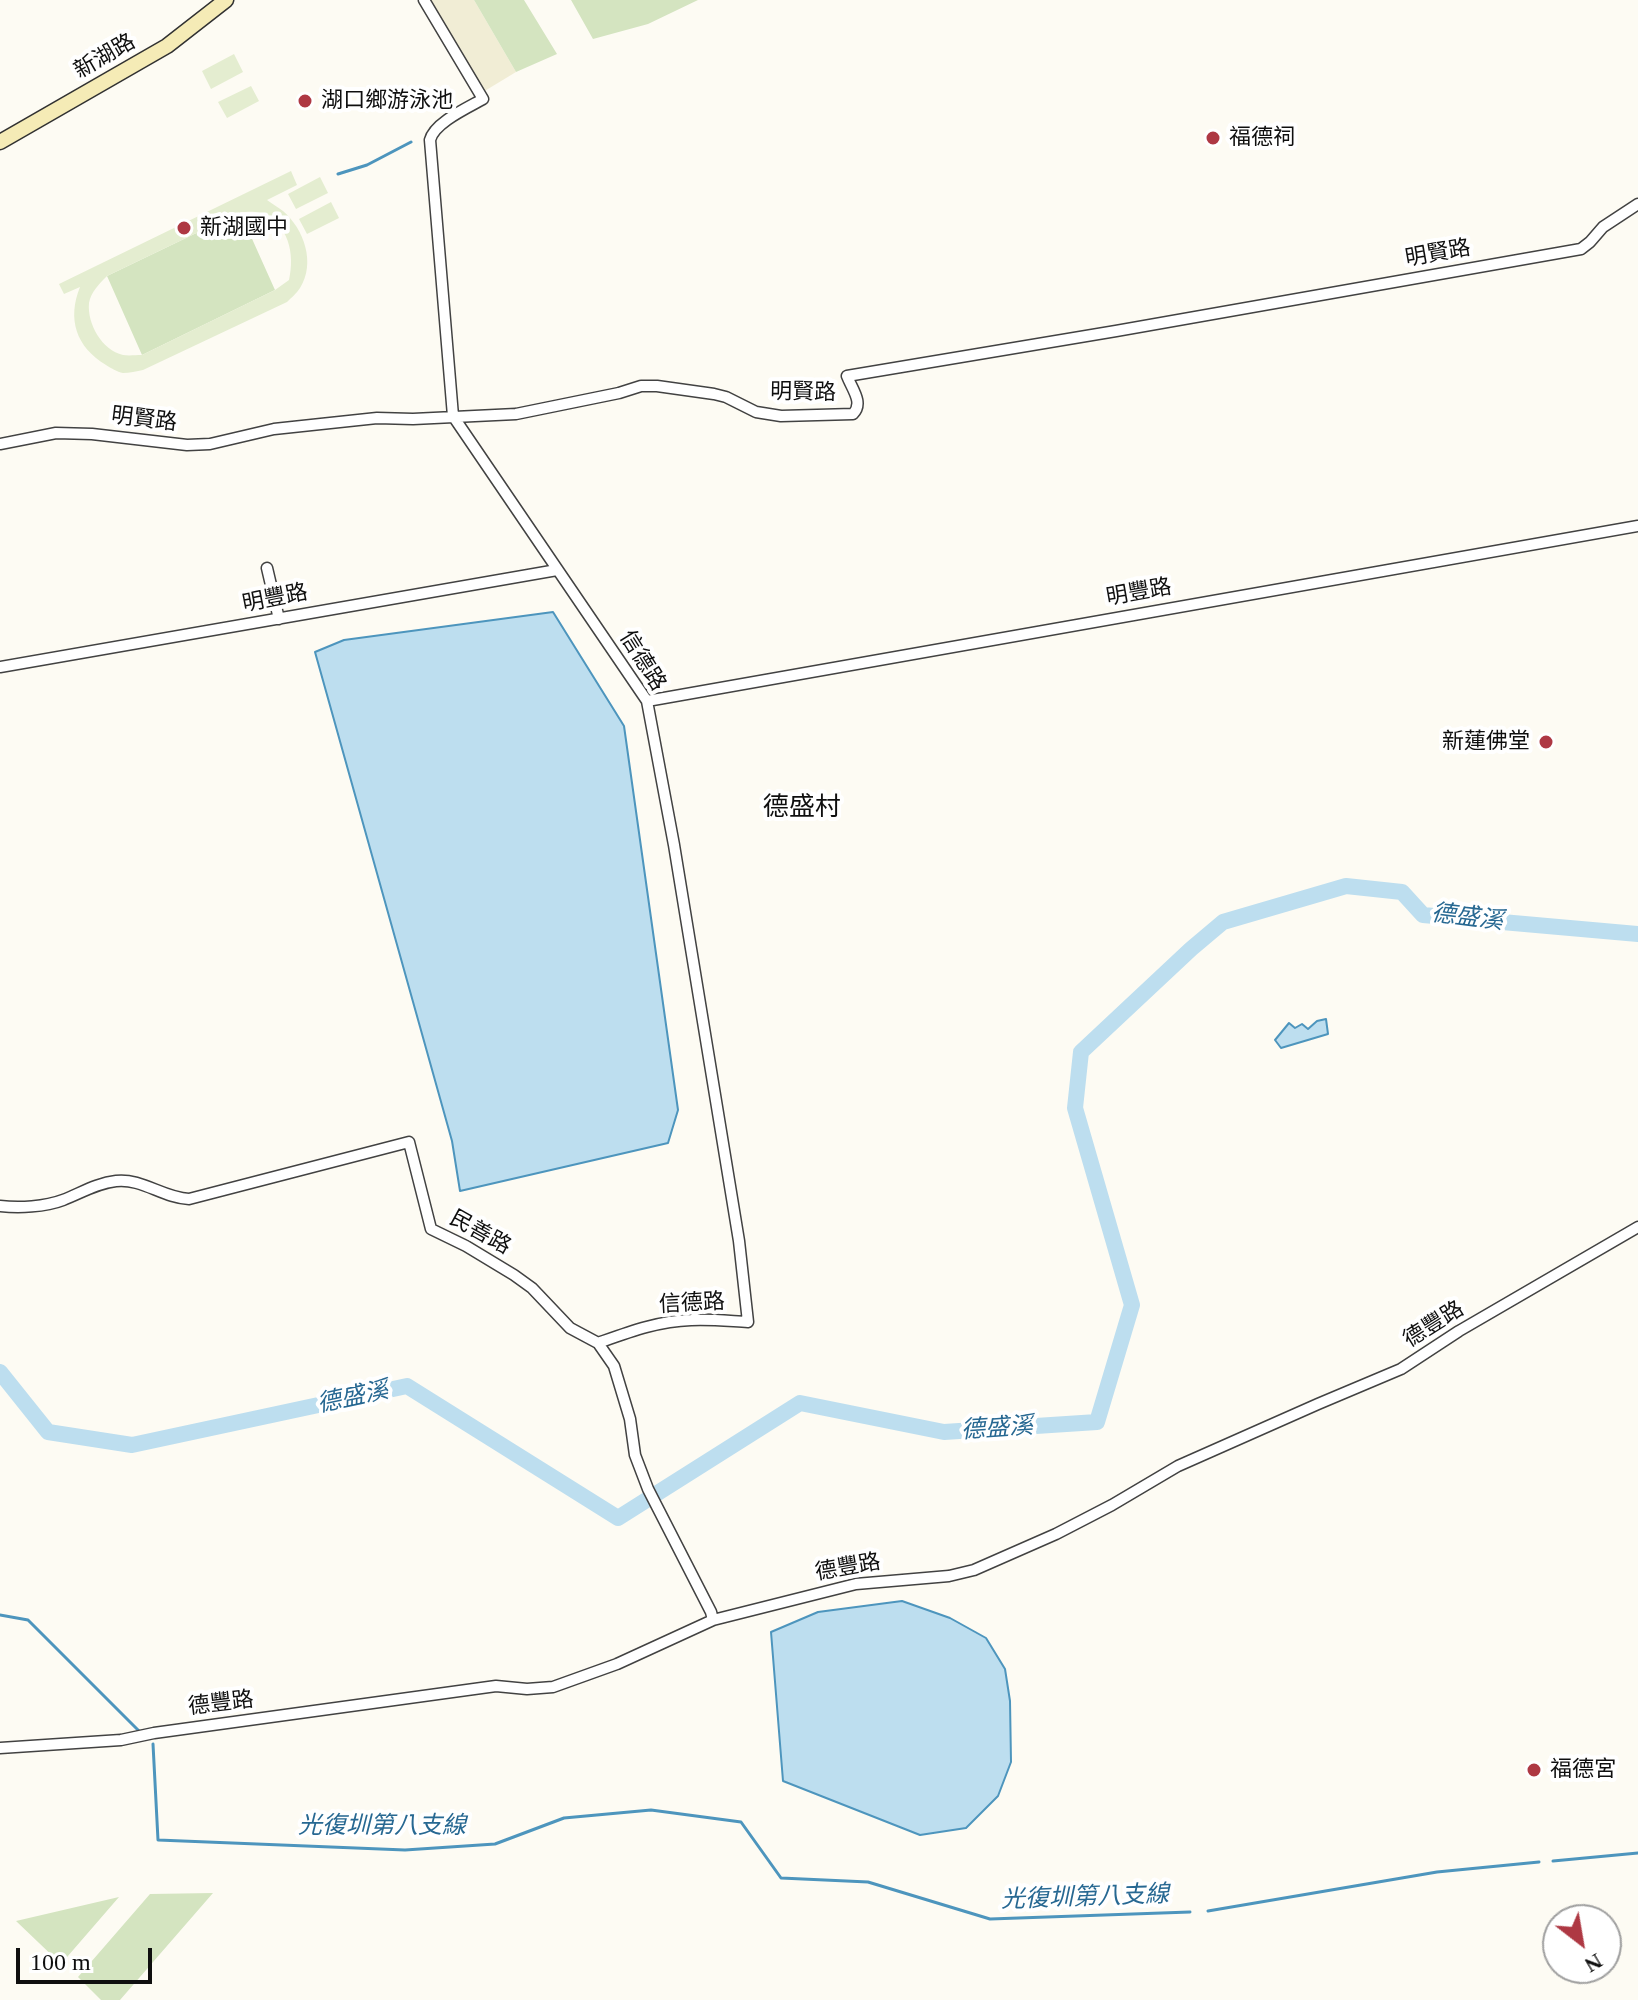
<!DOCTYPE html>
<html>
<head>
<meta charset="utf-8">
<style>
  body { margin:0 }
  #map { position:relative; width:1638px; height:2000px; overflow:hidden; background:#fdfbf3; font-family:"Times New Roman",serif }
  canvas { display:block }
  .north { position:absolute; left:1542px; top:1904px; width:80px; height:80px; box-sizing:border-box; background:#fff; border:2px solid #9f9f9f; border-radius:50%; rotate:149deg; font-size:22px; font-weight:700; line-height:32px; text-align:center; color:#0f0f0f }
  .north::after { content:''; display:block; margin:auto; width:28px; height:36px; background:#ae3843; clip-path:polygon(50% 0,100% 100%,50% 72%,0 100%) }
  .scale { position:absolute; left:16px; top:1948px; width:136px; height:36px; box-sizing:border-box; border:4px solid #0f0f0f; border-top:0; padding-left:10px; font-size:24px; line-height:28px; white-space:nowrap; color:#0f0f0f; -webkit-text-stroke:6px #fff; paint-order:stroke }
</style>
</head>
<body>
<div id="map">
<canvas width="1638" height="2000"></canvas>
<div class="north">N</div>
<div class="scale">100 m</div>
</div>
<script>
const g = document.querySelector('canvas').getContext('2d');
g.lineJoin = 'round';
function fill(path, color) {
  g.fillStyle = color;
  g.fill(path, 'evenodd');
}
function stroke(path, color, width, dash) {
  g.strokeStyle = color;
  g.lineWidth = width;
  g.lineCap = dash ? 'butt' : 'round';
  g.setLineDash(dash || []);
  g.stroke(path);
}
function label(font, color, halo, rows, align = 'center') {
  g.font = font + ' "Times New Roman","Noto Sans TC",serif';
  g.lineWidth = 8;
  g.setLineDash([]);
  g.textBaseline = 'middle';
  g.strokeStyle = halo;
  g.fillStyle = color;
  for (const [text, x, y, turn = 0] of rows) {
    g.save();
    g.translate(x, y);
    g.rotate((+turn || 0) * Math.PI / 180);
    g.textAlign = isNaN(turn) ? turn : align;
    if (halo) g.strokeText(text, 0, 0);
    g.fillText(text, 0, 0);
    g.restore();
  }
}
fill(new Path2D(`
  M431 0H474L516 72 483 92Z`), '#f1edd5');
fill(new Path2D(`
  M474 0H524L557 54 516 72Z
  M571 0H698L648 24 593 39Z
  M240 212 275 290 142 355 107 276Z
  M213 1893 120 2000H101L78 1977 150 1894Z
  M119 1897 61 1964 16 1921Z`), '#d4e4c0');
fill(new Path2D(`
  M234 54 243 72 211 89 202 71Z
  M251 86 259 101 227 118 218 102Z
  M291 171 297 185 267 200C272 204 278 207 283 211 304 229 316 263 300 288 297 293 291 298 287 302L143 370C137 371 129 373 123 373 117 372 111 368 106 365 76 347 67 319 80 287L64 294 59 284ZM240 212C246 212 254 211 260 213 289 223 295 254 289 280L275 290 142 355C135 355 129 356 123 355 102 350 87 324 89 303 91 292 99 284 107 276Z
  M320 177 328 193 296 209 288 194Z
  M331 202 339 218 307 234 299 219Z`), '#e4edd0');
const water = new Path2D(`
  M553 612 624 726 678 1110 668 1143 460 1191 452 1141 315 652 344 640Z
  M1326 1019 1328 1034 1281 1048 1275 1040 1289 1023 1295 1028 1302 1024 1308 1029 1317 1021Z
  M902 1601 950 1618 986 1638 1005 1669 1010 1701 1011 1762 998 1796 966 1828 920 1835 783 1781 771 1632 818 1612Z`);
fill(water, '#bddeef');
stroke(water, '#4d95bd', 2);
stroke(new Path2D(`
  M338 174 367 165 411 142
  M0 1615 28 1620 141 1733
  M153 1744 158 1840 405 1850 495 1844 564 1818 651 1810 741 1822 781 1878 868 1882 990 1919 1190 1912
  M1553 1861 1638 1853
  M1208 1911 1437 1872 1539 1862`), '#4d95bd', 3);
stroke(new Path2D(`
  M0 1372 48 1432 132 1445 407 1386 618 1518 800 1403 944 1432 1097 1422 1132 1305 1075 1108 1081 1052 1191 949 1223 922 1346 886 1402 892 1423 915 1638 934`), '#bddeef', 16);
const street = new Path2D(`
  M424 0 483 99C467 108 434 123 430 140L453 416 647 701 674 845 739 1241 748 1322C729 1321 710 1319 691 1320 658 1321 629 1332 598 1343
  M0 444 56 433 92 434 187 445 210 444 274 429 377 418 413 419 516 414 619 393 641 386H657L714 394 726 397 756 412 781 416 853 414C864 403 852 389 847 376L1116 331 1581 249 1590 242 1603 227 1638 204
  M267 568 279 619
  M0 667 557 570
  M647 701 1638 526
  M0 1206C19 1208 45 1207 63 1200 81 1193 97 1183 116 1181 142 1178 163 1198 189 1199L409 1142 431 1229 466 1246 514 1275 532 1288 570 1328 598 1343 614 1366 630 1419 635 1455 648 1489 711 1612 713 1620
  M0 1748 121 1740 154 1733 496 1686 527 1689 553 1687 617 1664 713 1620 856 1584 949 1576 974 1570 1056 1534 1112 1505 1178 1466 1318 1404 1401 1369 1459 1331 1638 1227`);
const secondary = new Path2D(`
  M0 142 167 46 226 0`);
stroke(street, '#424242', 13);
stroke(secondary, '#313131', 17);
stroke(street, '#fff', 10);
stroke(secondary, '#f5ebb6', 14);
for (const [x, y, r, color] of [
  [305,101,8,"#ae3843"],
  [1213,138,8,"#ae3843"],
  [184,228,8,"#ae3843"],
  [1546,742,8,"#ae3843"],
  [1534,1770,8,"#ae3843"]
]) {
  const dot = new Path2D();
  dot.arc(x, y, r, 0, 2 * Math.PI);
  g.fillStyle = color;
  g.fill(dot);
  stroke(dot, '#fff', 3);
}
label('22px', '#0f0f0f', '#fff', [
  ["新湖路",105,57,-30],
  ["明賢路",1438,254,-10],
  ["明賢路",803,393,1],
  ["明賢路",144,420,7],
  ["明豐路",1139,593,-10],
  ["明豐路",275,599,-11],
  ["信德路",642,661,58],
  ["民善路",480,1233,29],
  ["信德路",692,1304,-3],
  ["德豐路",1434,1325,-32],
  ["德豐路",848,1568,-10],
  ["德豐路",221,1704,-7]
]);
label('22px', '#0f0f0f', '#fff', [
  ["湖口鄉游泳池",321,101],
  ["福德祠",1229,138],
  ["新湖國中",200,228],
  ["新蓮佛堂",1530,742,"right"],
  ["福德宮",1550,1770]
], 'left');
label('italic 24px', '#276892', '#fff', [
  ["德盛溪",1467,918,7],
  ["德盛溪",353,1398,-12],
  ["德盛溪",997,1429,-4],
  ["光復圳第八支線",382,1827],
  ["光復圳第八支線",1085,1898,-2]
]);
label('26px', '#0f0f0f', '#fff', [
  ["德盛村",802,808]
]);
</script>
</body>
</html>
